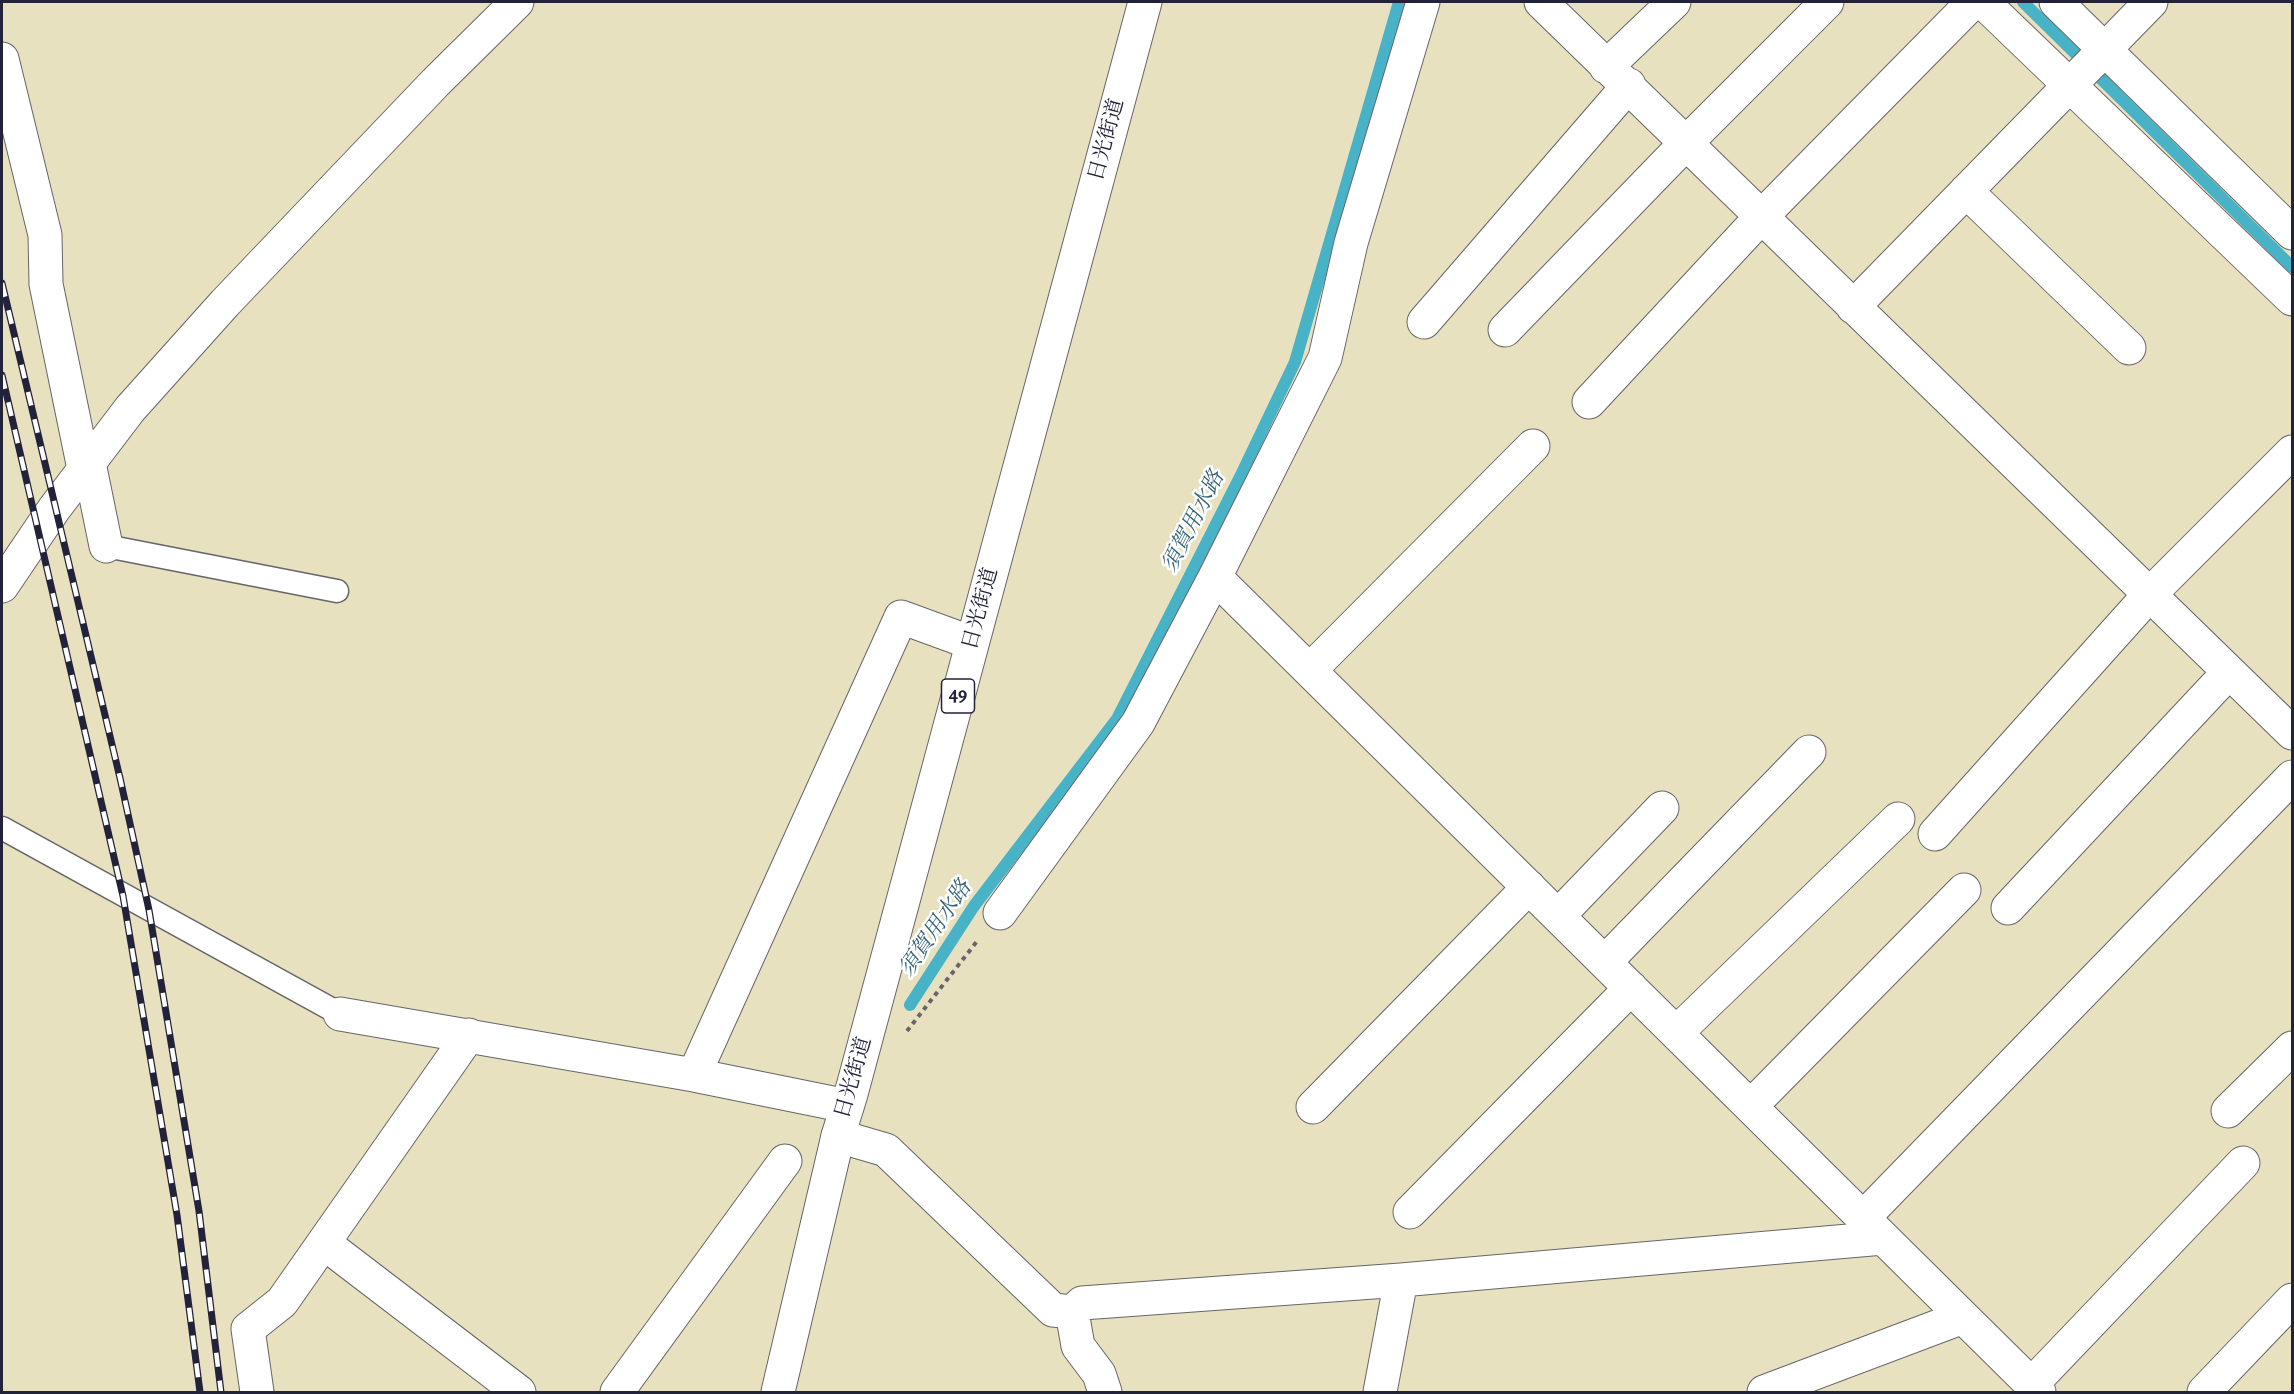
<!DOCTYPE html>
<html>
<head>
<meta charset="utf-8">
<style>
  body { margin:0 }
  #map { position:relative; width:2294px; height:1394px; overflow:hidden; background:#e8e1bf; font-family:Alegreya,serif }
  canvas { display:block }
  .frame { position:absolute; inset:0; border:3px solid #22223b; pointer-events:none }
</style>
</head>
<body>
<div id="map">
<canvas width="2294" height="1394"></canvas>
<div class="frame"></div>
</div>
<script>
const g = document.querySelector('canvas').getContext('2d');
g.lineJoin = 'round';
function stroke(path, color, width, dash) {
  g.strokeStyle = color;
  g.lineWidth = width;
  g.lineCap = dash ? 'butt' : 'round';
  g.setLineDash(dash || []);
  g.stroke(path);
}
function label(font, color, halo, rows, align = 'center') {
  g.font = font + ' Alegreya,"Noto Serif JP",serif';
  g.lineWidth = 5;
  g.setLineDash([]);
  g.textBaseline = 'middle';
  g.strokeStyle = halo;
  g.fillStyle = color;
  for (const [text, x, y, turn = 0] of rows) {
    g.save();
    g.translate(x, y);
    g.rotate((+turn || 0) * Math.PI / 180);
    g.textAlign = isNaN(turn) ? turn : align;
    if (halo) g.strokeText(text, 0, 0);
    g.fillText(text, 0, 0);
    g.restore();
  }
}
stroke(new Path2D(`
  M2023 2 2292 267
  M910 1005 974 906 1117 719 1240 477 1295 362 1399 2`), '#48b2c7', 12);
const lane = new Path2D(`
  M106 546 337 591
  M2 828 340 1014`);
const street = new Path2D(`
  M1541 2 2292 733
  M1983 2 2292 299
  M2056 2 2292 233
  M2 59 45 235 46 284 84 469
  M1606 67 1674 2
  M1966 191 2129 348
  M1853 307 2151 2
  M1424 322 1629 85
  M1505 330 1685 144 1827 2
  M1589 402 1761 217 1973 2
  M89 463 106 546
  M1215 577 2039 1392
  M1310 670 1533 446
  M1935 834 2150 594 2292 452
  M2008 908 2229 672
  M1000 913 1138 723 1215 577 1325 358 1351 243 1423 2
  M1558 916 1662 808
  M1605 962 1809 752
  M340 1014 694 1075 847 1106
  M1676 1033 1898 819
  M694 1075 901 617 972 643
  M1751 1106 1964 890
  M1313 1107 1529 887
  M2228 1111 2292 1048
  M838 1136 886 1150 1053 1310 1072 1312 1082 1303 1401 1280 1883 1238
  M1410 1212 1631 988
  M1863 1218 2292 777
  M324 1243 519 1392
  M1072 1312 1078 1346 1099 1374 1105 1392
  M2031 1385 2243 1163
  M257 1392 248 1329 282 1302 469 1035
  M617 1392 785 1161
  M1380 1392 1401 1280
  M1764 1392 1963 1317
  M2204 1392 2292 1300`);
const secondary = new Path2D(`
  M2 586 54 509 130 409 225 303 436 82 517 2`);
const primary = new Path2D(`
  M778 1392 838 1136 851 1094 1145 2`);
stroke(lane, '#676569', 25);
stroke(street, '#676569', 35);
stroke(secondary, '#676569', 35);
stroke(primary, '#676569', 35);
stroke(new Path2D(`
  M907 1031 978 940`), '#676569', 4, [4.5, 4.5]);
stroke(lane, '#fff', 22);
stroke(street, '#fff', 33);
stroke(secondary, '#fff', 33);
stroke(primary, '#fff', 33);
const rail = new Path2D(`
  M2 283 120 778 149 910 199 1211 221 1392
  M2 375 123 896 177 1215 200 1392`);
stroke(rail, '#22223b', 7);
stroke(rail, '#fff', 4.5, [14]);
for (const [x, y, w] of [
  [958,696,33]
]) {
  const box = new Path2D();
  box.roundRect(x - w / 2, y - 17, w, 34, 4.5);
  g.fillStyle = '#fff';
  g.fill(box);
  stroke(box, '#22223b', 1.5);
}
label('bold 20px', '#22223b', null, [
  ["49",958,696]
]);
label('21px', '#22223b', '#fff', [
  ["日光街道",1107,140,-75],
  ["日光街道",981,609,-75],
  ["日光街道",854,1078,-74]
]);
label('italic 22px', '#33637a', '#fff', [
  ["須賀用水路",1194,522,-63],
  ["須賀用水路",936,929,-56]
]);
</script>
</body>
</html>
